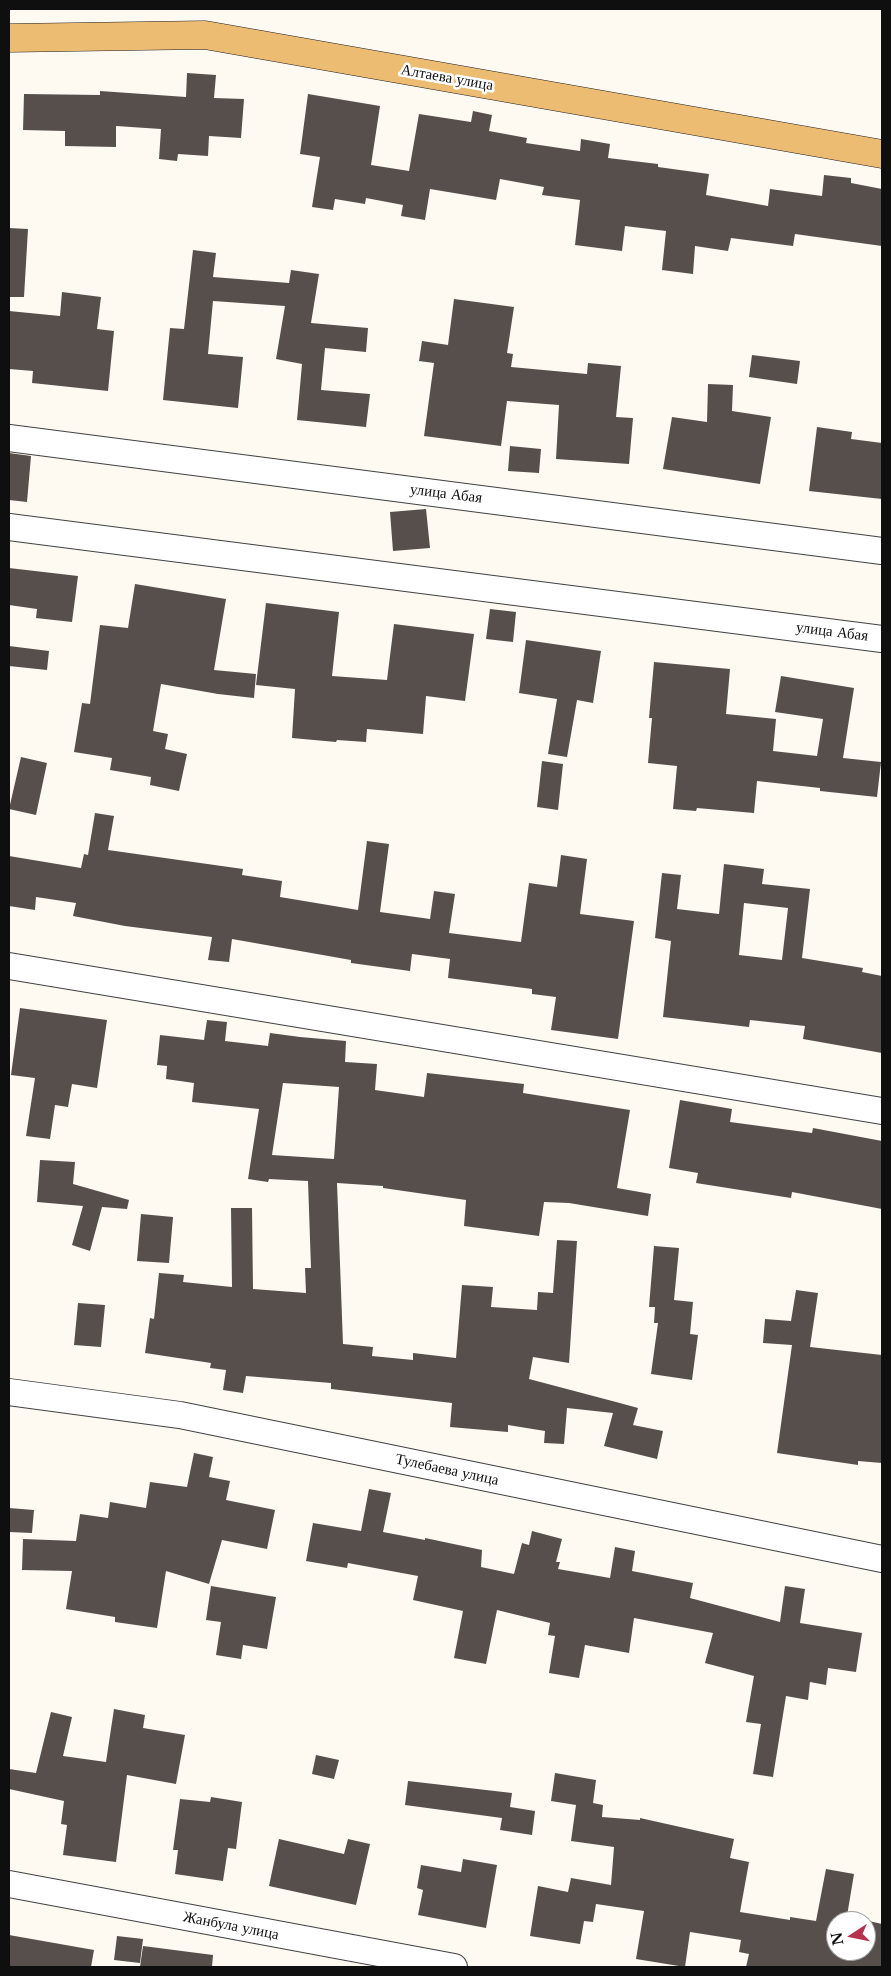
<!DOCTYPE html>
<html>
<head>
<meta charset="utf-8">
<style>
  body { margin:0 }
  #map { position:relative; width:891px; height:1976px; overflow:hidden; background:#fefaf2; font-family:"Libre Baskerville",serif }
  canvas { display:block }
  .frame { position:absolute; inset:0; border:10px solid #0f0f0f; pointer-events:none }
  .north { position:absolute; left:826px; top:1911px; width:50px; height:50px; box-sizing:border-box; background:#fff; border:1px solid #9f9f9f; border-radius:50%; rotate:259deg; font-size:14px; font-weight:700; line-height:20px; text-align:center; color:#0f0f0f }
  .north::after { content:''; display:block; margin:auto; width:18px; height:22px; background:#b4324d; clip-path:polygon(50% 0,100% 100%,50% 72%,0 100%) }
</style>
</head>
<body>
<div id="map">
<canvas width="891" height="1976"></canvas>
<div class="frame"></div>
<div class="north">N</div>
</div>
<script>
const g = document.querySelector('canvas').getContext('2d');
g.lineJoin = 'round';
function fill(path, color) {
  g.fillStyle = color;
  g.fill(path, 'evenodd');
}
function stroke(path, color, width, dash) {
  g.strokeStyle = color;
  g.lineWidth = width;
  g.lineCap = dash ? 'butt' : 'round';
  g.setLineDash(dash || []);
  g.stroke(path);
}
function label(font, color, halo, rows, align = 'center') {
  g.font = font + ' "Libre Baskerville",serif';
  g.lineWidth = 5;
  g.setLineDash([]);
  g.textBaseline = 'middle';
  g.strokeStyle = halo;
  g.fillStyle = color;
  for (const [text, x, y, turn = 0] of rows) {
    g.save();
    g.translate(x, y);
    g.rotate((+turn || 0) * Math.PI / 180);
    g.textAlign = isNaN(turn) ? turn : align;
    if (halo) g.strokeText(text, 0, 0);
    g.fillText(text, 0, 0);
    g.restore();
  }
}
fill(new Path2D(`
  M187 73 216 75 214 98 244 99 241 138 209 136 208 156 178 154 177 161 159 159 161 129 116 126V147L65 146V131L23 130 24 94 100 95V91L186 97Z
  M308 94 380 106 371 165 409 171 419 114 471 122 473 111 492 115 489 131 527 138 526 143 580 151 581 139 610 144 608 158 658 164V167L709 174 706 195 768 206 770 189 822 196 824 175 851 178V183L882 189V246L795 234 793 246 731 238 728 251 695 246 693 274 662 270 666 231 625 226 622 251 575 245 580 200 542 195 544 187 500 179 496 200 430 189 425 220 401 216 403 205 366 198 365 204 335 199 333 210 312 207 320 157 300 154Z
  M9 228 28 229 24 297H9Z
  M193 250 216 253 213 277 289 283 291 270 319 274 311 323 368 328 366 352 325 348 321 390 370 394 366 427 297 420 302 364 276 359 285 306 213 301 208 354 243 357 238 408 163 400 170 328 184 329Z
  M62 292 101 297 97 329 114 331 108 391 32 383 33 371 9 369V311L60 316Z
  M454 299 514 307 507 353 513 354 511 367 587 374 588 363 621 366 616 417 633 418 629 464 556 459 559 405 507 401 501 446 424 436 434 363 419 361 422 341 448 345Z
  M752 355 800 361 797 384 749 377Z
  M708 384 733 385 732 411 771 417 760 484 663 469 672 417 707 422Z
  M817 427 852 432 851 439 882 443V499L809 491Z
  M510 446 541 449 539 473 508 471Z
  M9 453 31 456 27 502 9 500Z
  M426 509 430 548 393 551 390 512Z
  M9 568 78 576 72 622 36 618 37 609 9 605Z
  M135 584 226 599 214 670 256 674 254 698 218 694 161 684 153 731 168 734 165 749 187 754 179 791 150 785 151 777 110 770 112 758 74 752 82 703 90 704 100 625 128 628Z
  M266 603 339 612 332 676 387 680 394 624 474 634 465 701 426 696 423 734 367 729 366 742 337 740 336 742 292 738 295 689 256 685Z
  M490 609 516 612 513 642 486 639Z
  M526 640 601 651 593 703 577 700 567 757 548 754 557 699 519 693Z
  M9 646 49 651 47 670 9 666Z
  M654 662 730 669 726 714 776 719 773 751 817 756 823 719 775 712 781 676 854 688 843 758 881 762 877 797 820 791V788L757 781 754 813 697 808 696 811 673 809 677 766 648 763 652 718H649Z
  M21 757 47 763 36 815 9 809Z
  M542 761 563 764 558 810 537 807Z
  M95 813 114 816 108 850 243 869 242 875 282 881 280 897 358 910 367 841 389 844 380 912 430 919 434 891 455 894 449 933 521 942 529 883 557 887 561 855 587 859 580 914 634 921 618 1039 551 1030 556 997 532 994V989L448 978 450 959 412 954 410 971 351 963V960L232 939 229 962 208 960 212 937 125 926 73 916 76 903 36 897 35 910 9 906V856L81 868 84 854 88 855Z
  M724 864 764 869 762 884 810 889 802 958 863 968 862 972 882 976V1053L803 1039 805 1026 750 1020 749 1027 663 1017 671 941 655 938 662 873 681 875 677 909 719 914ZM744 903 788 908 782 960 739 955Z
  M20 1008 107 1020 97 1088 72 1084 68 1107 55 1105 50 1139 26 1136 35 1078 11 1075Z
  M207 1020 227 1022 225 1041 268 1046 270 1033 300 1037 346 1041 345 1062 377 1064 375 1090 424 1097 427 1073 524 1084 523 1093 630 1110 617 1188 651 1194 648 1216 569 1203 544 1202 539 1236 464 1226 466 1200 383 1188V1186L337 1183 343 1344 373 1347 372 1356 413 1360V1353L456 1358 462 1285 493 1287 491 1307 537 1310 538 1292 553 1293 557 1240 577 1241 569 1363 533 1357 529 1379 616 1402 615 1407 616 1402 638 1408 633 1425 663 1431 657 1459 604 1446 613 1413 567 1408 564 1444 544 1443 545 1431 508 1425V1432L450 1427 452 1403 331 1389V1383L246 1376 243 1393 223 1390 226 1370 210 1368 211 1363 145 1353 150 1318 154 1319 159 1273 184 1275 183 1282 232 1287 231 1208H252L253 1289 306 1293 305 1268H311L308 1181 269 1179 268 1182 248 1179 259 1109 192 1102 194 1083 166 1079 167 1066 157 1065 160 1035 204 1040ZM283 1083 339 1087 334 1159 272 1155Z
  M680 1100 732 1109 730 1122 812 1133 813 1128 882 1141V1209L792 1192 791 1198 696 1183 698 1173 669 1168Z
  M40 1160 75 1162 73 1184 129 1200 127 1209 102 1207 90 1251 72 1245 83 1206 37 1202Z
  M141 1214 173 1217 169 1263 137 1261Z
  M654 1246 679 1248 674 1300 693 1302 690 1334 698 1335 692 1380 651 1374 658 1323H654L655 1307H649Z
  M796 1290 818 1293 810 1347 882 1355V1463L858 1461V1465L777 1453 792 1345 763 1343 765 1319 791 1321Z
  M78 1303 105 1305 101 1347 74 1345Z
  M194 1453 213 1457 209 1477 230 1481 226 1500 275 1510 267 1549 222 1540 209 1584 166 1571 157 1628 115 1622V1617L66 1609 72 1571 22 1570 23 1539 76 1541 80 1514 108 1518 110 1502 146 1508 150 1482 187 1487Z
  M369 1489 391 1493 383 1532 425 1540V1538L482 1550 481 1567 514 1574 522 1543 529 1545 532 1531 562 1539 556 1562H560L558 1569 610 1578 615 1547 635 1551 632 1571 693 1583 690 1598 780 1622 785 1586 805 1589 800 1623 862 1633 856 1672 828 1668 826 1685 810 1682 808 1700 786 1696 773 1777 753 1774 761 1724 746 1722 754 1676 705 1663 713 1633 634 1618 629 1653 585 1645 579 1678 549 1673 555 1636 548 1635 550 1623 497 1610 486 1664 454 1658 463 1611 413 1600 418 1576 348 1563 347 1568 306 1561 313 1523 361 1531Z
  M9 1508 34 1510 32 1533 9 1532Z
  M211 1586 276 1597 267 1649 243 1645 241 1659 216 1655 221 1622 206 1620Z
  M114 1709 145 1715 143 1728 185 1735 176 1784 127 1775 116 1862 63 1855 67 1825 61 1824 64 1801 9 1789V1769L36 1773 51 1712 72 1717 63 1756 106 1762Z
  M316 1755 339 1760 334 1779 312 1774Z
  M555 1773 596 1780 593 1803 603 1805 602 1817 640 1820V1818L734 1839 730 1858 749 1862 740 1912 790 1920V1917L816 1921 826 1869 854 1874 847 1916 882 1924V1967H746L749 1954 739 1952 741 1940 690 1932 685 1967 636 1959 644 1911 596 1904 593 1922 584 1921 580 1944 530 1936 538 1886 568 1892 571 1878 611 1885 614 1847 571 1841 576 1805 551 1801ZM836 1921H866V1951H836Z
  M408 1781 512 1793 510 1807 535 1811 532 1835 500 1830 502 1818 405 1805Z
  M211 1797 242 1802 236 1849 228 1848 223 1881 175 1874 178 1850H173L180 1799 210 1802Z
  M279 1839 344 1854 348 1839 370 1844 356 1905 269 1886Z
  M463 1859 497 1865 486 1928 418 1915 423 1890 417 1888 421 1865 461 1872Z
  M9 1935 94 1950 91 1967H9Z
  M117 1936 143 1939 140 1963 114 1960Z
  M143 1946 213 1955 212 1967H140Z`), '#574f4c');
const minor = new Path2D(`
  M9 438 882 551
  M9 527 882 639
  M9 966 882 1111
  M9 1392 180 1415 882 1559
  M9 1884 454 1967`);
const major = new Path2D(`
  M9 38 205 35 882 154`);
stroke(minor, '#424242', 28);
stroke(major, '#202020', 29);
stroke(minor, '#fff', 26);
stroke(major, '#edbc73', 28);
label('15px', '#0f0f0f', '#fff', [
  ["Алтаева улица",447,78,10],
  ["улица Абая",446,494,7],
  ["улица Абая",832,632,7],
  ["Тулебаева улица",447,1470,12],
  ["Жанбула улица",231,1926,11]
]);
</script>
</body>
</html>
